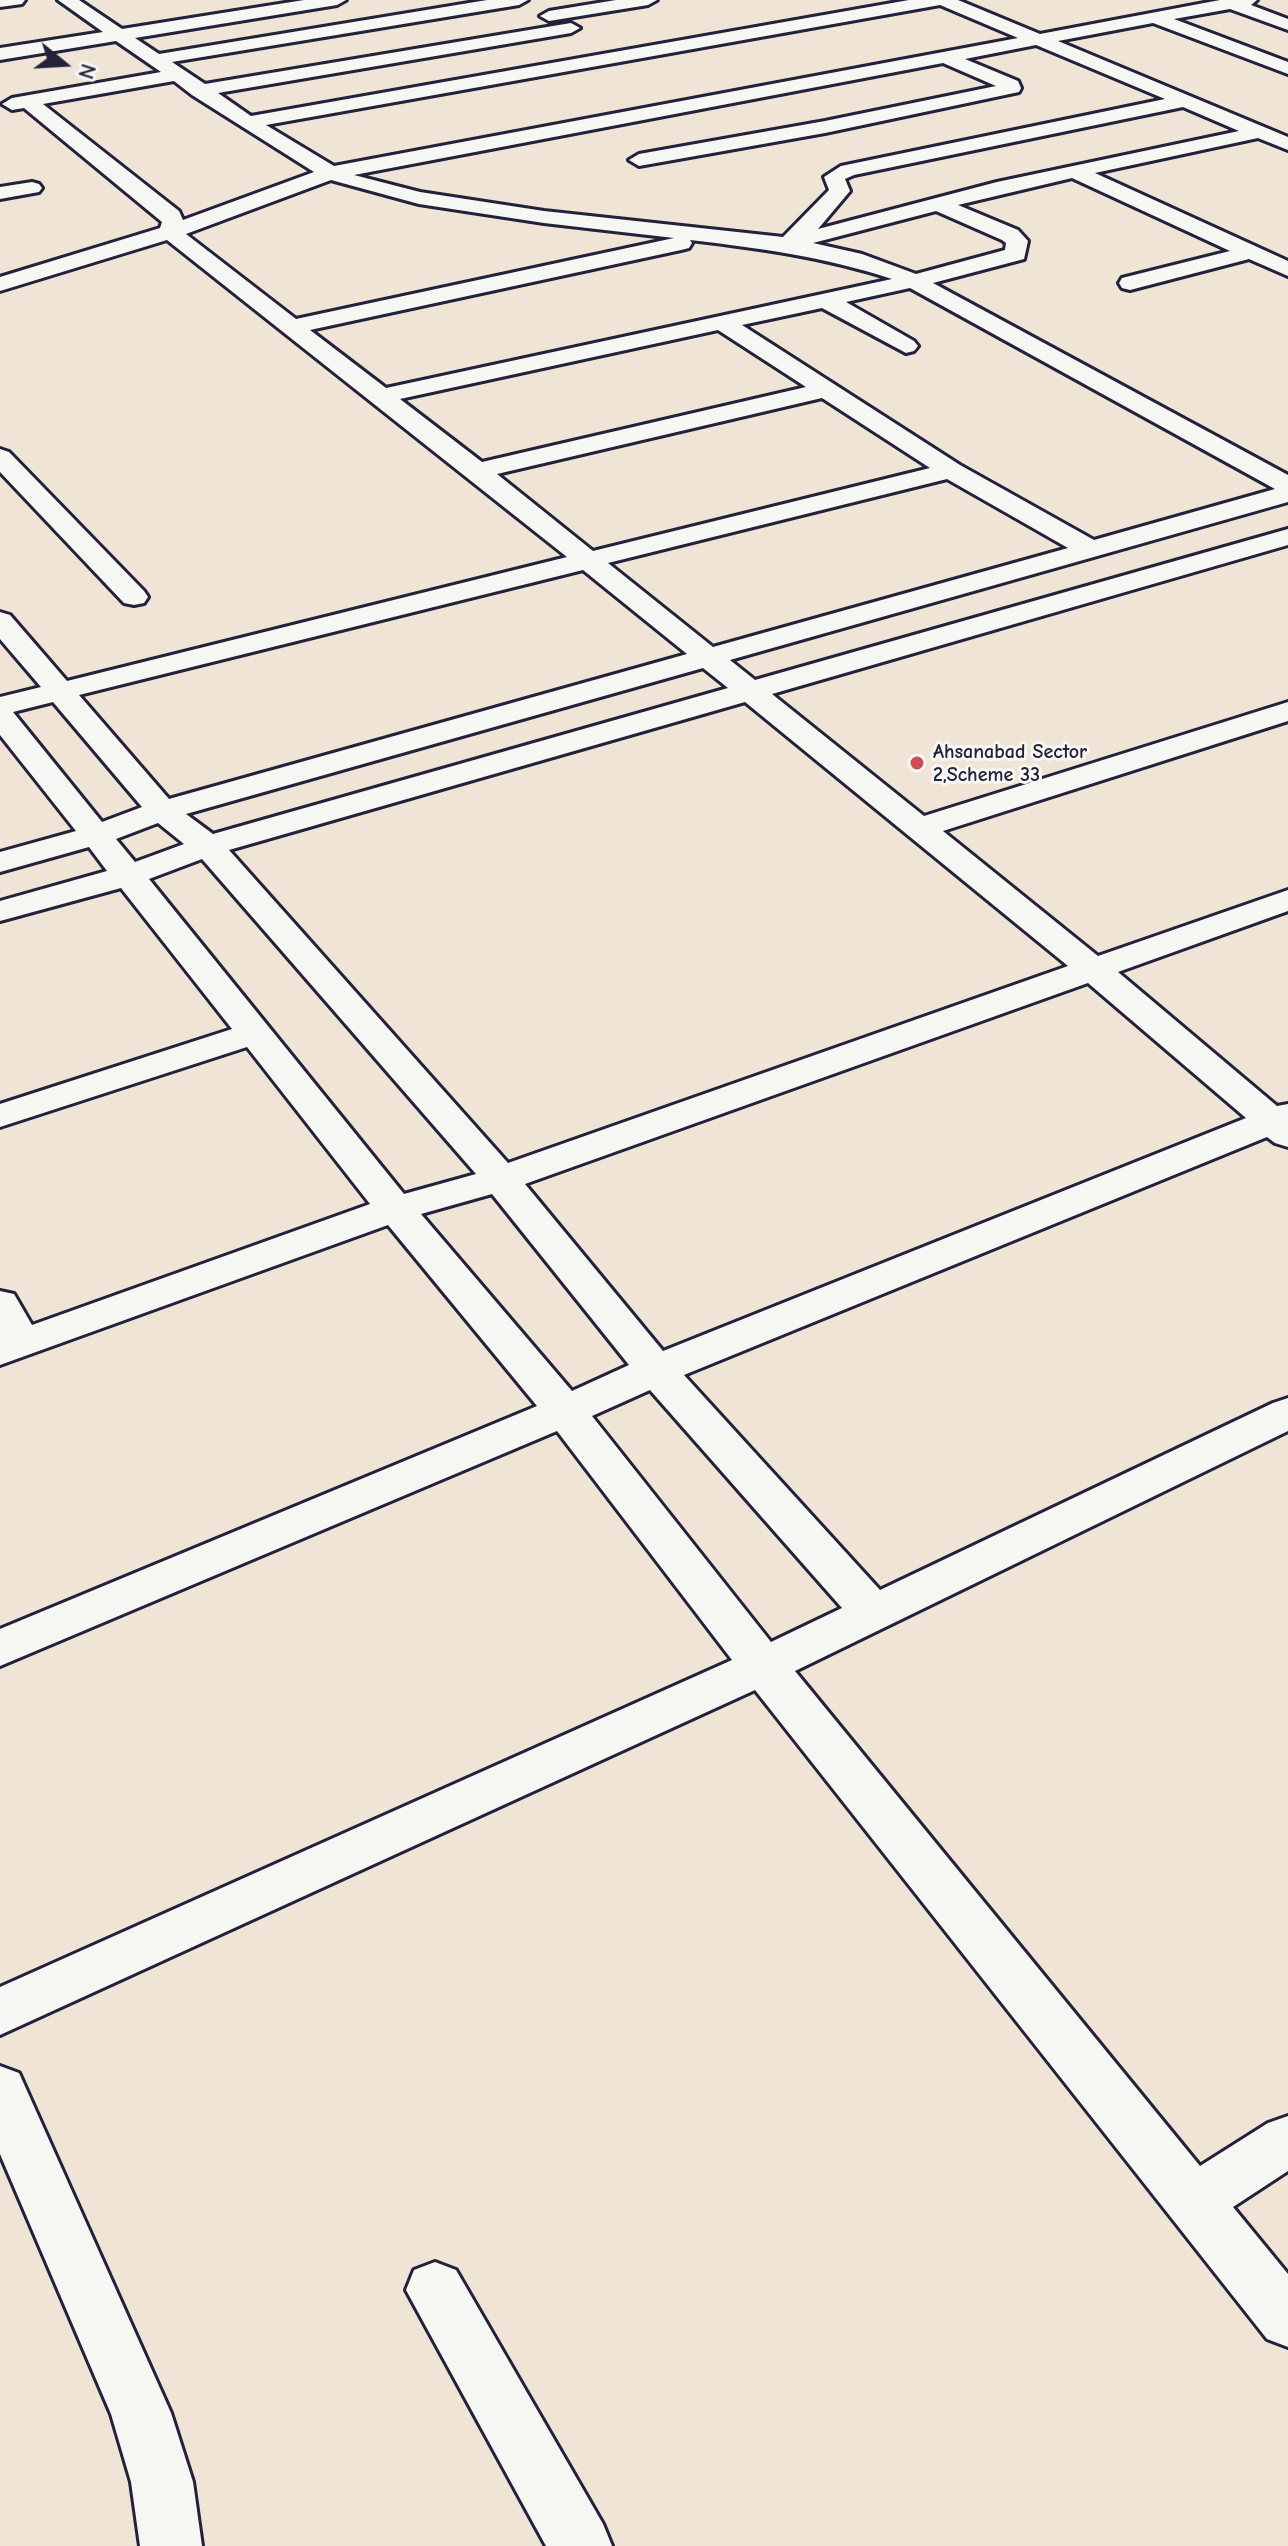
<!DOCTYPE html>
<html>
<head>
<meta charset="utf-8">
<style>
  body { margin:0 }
  #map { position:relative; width:1288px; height:2546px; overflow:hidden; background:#f0e4d6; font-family:"Comic Neue",sans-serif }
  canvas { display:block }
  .north { position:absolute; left:24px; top:24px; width:80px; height:80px; -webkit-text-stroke:6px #f6f6f2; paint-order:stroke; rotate:108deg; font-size:22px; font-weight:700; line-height:32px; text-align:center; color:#22223b }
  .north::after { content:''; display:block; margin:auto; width:28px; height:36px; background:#22223b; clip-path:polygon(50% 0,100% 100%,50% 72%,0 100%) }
</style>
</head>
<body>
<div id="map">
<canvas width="1288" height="2546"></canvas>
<div class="north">N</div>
</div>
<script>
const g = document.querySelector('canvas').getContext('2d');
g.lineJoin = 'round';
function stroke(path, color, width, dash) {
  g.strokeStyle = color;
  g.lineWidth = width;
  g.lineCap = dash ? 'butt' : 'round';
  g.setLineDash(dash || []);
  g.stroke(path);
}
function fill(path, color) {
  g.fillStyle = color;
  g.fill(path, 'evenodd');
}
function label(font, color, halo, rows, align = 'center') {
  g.font = font + ' "Comic Neue",sans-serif';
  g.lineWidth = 6;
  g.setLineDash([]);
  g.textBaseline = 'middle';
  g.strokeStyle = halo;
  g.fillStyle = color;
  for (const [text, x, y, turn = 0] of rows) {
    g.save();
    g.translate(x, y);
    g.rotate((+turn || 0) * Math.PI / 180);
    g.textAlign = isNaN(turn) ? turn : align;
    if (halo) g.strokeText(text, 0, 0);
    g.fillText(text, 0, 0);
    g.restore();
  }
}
const street = new Path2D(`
  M0 0H25L22 4 0 7Z
  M58 0H79L122 29 304 0H346L337 5 135 38 159 54 487 0H528L519 5 172 62 205 84 571 23 580 28 571 33 218 93 251 116 909 0H958L1040 34 1220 0H1257L1251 5 1288 19V30L1230 9 1174 19 1288 62V74L1153 23 1058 41 1288 137V150L1258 138 1095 173 1288 261V276L1249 259 1130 290 1122 288 1119 283 1122 278 1230 251 1072 178 958 205 1018 230 1028 241 1024 259 933 283 1288 475V502L730 660 755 680 1288 529V545L772 694 924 816 1288 702V721L943 831 1098 956 1288 890V911L1118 972 1277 1106 1288 1104V1147L1275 1143 1267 1137 684 1375 880 1590 1273 1403 1288 1398V1431L795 1671 1200 2166 1268 2123 1288 2116V2171L1233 2207 1288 2274V2347L1267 2339 755 1690 0 2035V1987L732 1660 557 1431 0 1666V1629L537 1406 388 1225 0 1365V1291L14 1294 32 1325 370 1204 247 1047 0 1127V1104L232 1029 121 888 0 921V901L107 871 89 847 0 872V852L76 831 0 735V697L41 687 0 639V612L10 615 67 681 567 557 167 240 0 291V277L160 228 162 222 24 108 12 110 2 104 12 98 161 72 116 41 0 60V48L103 32ZM940 5 1018 38 334 166 266 125ZM1036 45 1165 99 841 166 824 177 829 190 783 237 544 211 420 192 354 175 943 63 996 86 825 121 639 154 629 160 639 166 825 133 1019 92 1021 88 1018 81 965 59ZM174 81 192 95 314 172 183 220 179 211 43 104ZM1183 107 1239 131 997 182 818 229 850 191 845 179 854 175ZM331 180 419 204 544 223 674 238 296 319 186 234ZM936 211 1002 240 1006 243 1005 250 916 274 862 254 813 243ZM690 240C759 248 825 257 892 279L386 388 310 330 681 250 689 248 692 243ZM910 288 1275 489 1094 540 960 465 742 325 822 308 906 353 914 351 918 346 914 341 846 302ZM718 330 806 387 482 462 400 399ZM822 398 930 468 593 551 497 474ZM947 479 1068 548 713 647 608 563ZM583 570 687 654 169 799 79 695ZM703 668 728 688 213 834 186 814ZM53 702 142 807 102 822 13 712ZM745 702 1068 966 508 1163 229 850ZM158 823 184 844 135 862 116 839ZM202 859 476 1174 404 1194 149 879ZM1088 983 1246 1118 663 1351 525 1184ZM492 1194 629 1365 572 1391 421 1214ZM650 1390 842 1608 771 1642 592 1416Z
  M616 0H657L648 5 549 21 540 16 549 11Z
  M32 182 39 184 42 188 39 192 0 199V187Z
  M0 449 9 452 144 591 148 597 144 603 134 605 124 603 0 472Z
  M0 2066 19 2073 171 2413 193 2482 202 2546H140L131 2482 111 2414 0 2154Z
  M435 2262 456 2270 603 2524 612 2546H546L406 2290 414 2270Z`);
stroke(street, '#22223b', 6);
fill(street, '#f6f6f2');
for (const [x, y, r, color] of [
  [917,763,8,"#d1495b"]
]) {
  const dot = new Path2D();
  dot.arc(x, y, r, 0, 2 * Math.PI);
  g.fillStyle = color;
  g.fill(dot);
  stroke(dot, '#f6f6f2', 3);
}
label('bold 20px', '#22223b', '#f6f6f2', [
  ["Ahsanabad Sector",933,752],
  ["2,Scheme 33",933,775]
], 'left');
</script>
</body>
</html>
